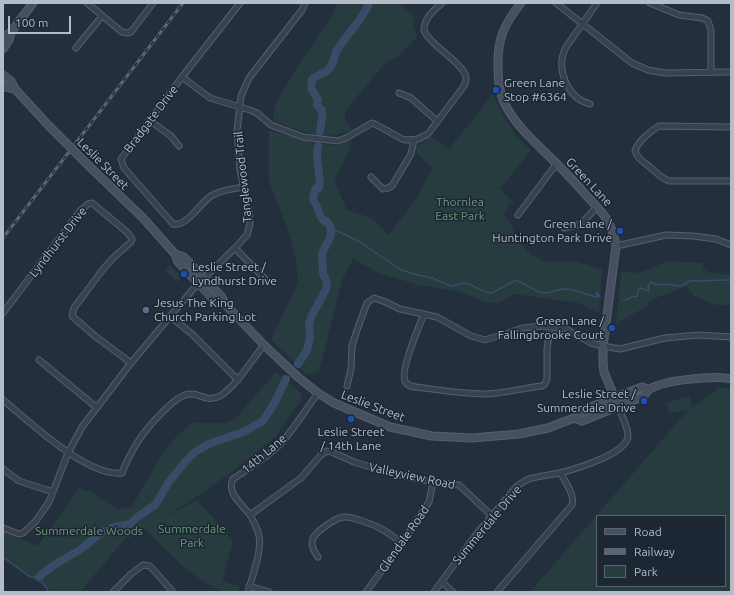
<!DOCTYPE html>
<html>
<head>
<meta charset="utf-8">
<style>
  body { margin:0 }
  #map { position:relative; width:734px; height:595px; overflow:hidden; background:#242f3e; font-family:Ubuntu,sans-serif }
  canvas { display:block }
  .frame { position:absolute; inset:0; border:4px solid #b4bcc9; pointer-events:none }
  .legend { position:absolute; left:596px; top:515px; width:130px; height:72px; box-sizing:border-box; background:#1d2633; border:1px solid #59626f; margin:0; padding:5px 7px; list-style:none; font-size:12px; color:#b4bcc9 }
  .legend li { display:flex; align-items:center; gap:8px; height:20px }
  .legend b { width:20px; border:1px solid #59626f }
  .scale { position:absolute; left:8px; top:16px; width:63px; height:18px; box-sizing:border-box; border:2px solid #b4bcc9; border-top:0; padding-left:5px; font-size:12px; line-height:14px; white-space:nowrap; color:#b4bcc9; -webkit-text-stroke:3px #1d2633; paint-order:stroke }
</style>
</head>
<body>
<div id="map">
<canvas width="734" height="595"></canvas>
<div class="frame"></div>
<ul class="legend">
<li><b style="height:5px;background:#465061"></b>Road</li>
<li><b style="height:5px;background:#5a6575"></b>Railway</li>
<li><b style="height:11px;background:#263c3f"></b>Park</li>
</ul>
<div class="scale">100 m</div>
</div>
<script>
const g = document.querySelector('canvas').getContext('2d');
g.lineJoin = 'round';
function fill(path, color) {
  g.fillStyle = color;
  g.fill(path, 'evenodd');
}
function stroke(path, color, width, dash) {
  g.strokeStyle = color;
  g.lineWidth = width;
  g.lineCap = dash ? 'butt' : 'round';
  g.setLineDash(dash || []);
  g.stroke(path);
}
function label(font, color, halo, rows, align = 'center') {
  g.font = font + ' Ubuntu,sans-serif';
  g.lineWidth = 3;
  g.setLineDash([]);
  g.textBaseline = 'middle';
  g.strokeStyle = halo;
  g.fillStyle = color;
  for (const [text, x, y, turn = 0] of rows) {
    g.save();
    g.translate(x, y);
    g.rotate((+turn || 0) * Math.PI / 180);
    g.textAlign = isNaN(turn) ? turn : align;
    if (halo) g.strokeText(text, 0, 0);
    g.fillText(text, 0, 0);
    g.restore();
  }
}
fill(new Path2D(`
  M337 3H399L415 17 413 22 417 37 396 58 387 61 345 111V119L352 130C343 133 334 136 324 136 309 135 287 126 273 120L275 105 294 72 331 17Z
  M493 94 503 115 515 134 531 150 500 189 513 202 507 207 504 215 510 221 516 237 531 255 547 262 573 261 602 269 599 313 579 303 514 294 497 303 485 302 471 296 451 290 418 285 379 273 353 259 342 280 319 372 307 374 271 340 298 283 296 259 286 224 269 181V130L320 144 337 146 352 140 349 152 334 181 347 210 372 218 388 235 413 204 433 168 416 153 417 146 432 136 449 149Z
  M668 261 703 263V268L711 273 731 275V305H716L694 296 686 286 648 301 647 306 616 324 621 271 639 273Z
  M170 265 180 275 178 277 180 279 177 282 165 270Z
  M276 372 300 392 302 399 275 437 250 458 218 482 166 517 197 500 232 539V544L222 581 239 587 238 592H226L214 588 188 571 145 529 124 540 80 592H53L3 559V532L38 546 79 488 93 493 117 509 131 508 161 456 175 438 193 422 198 423H224L235 419Z
  M717 387 731 389V592H530L688 410 672 413 669 412 667 404 668 402 688 397 690 398 692 407 716 391ZM597 516H725V586H597Z`), '#263c3f');
stroke(new Path2D(`
  M331 228 360 242 401 270 414 274 432 278 451 286 466 283 486 292 492 293 516 280C526 284 533 291 544 293 550 294 557 289 563 289 570 288 588 295 596 297L598 296 596 293H598L600 297
  M623 300 629 299 632 296 637 297 638 290 641 288 649 291 648 286 651 282 656 285 665 284 681 286 690 281 731 280
  M3 557 30 577H39L49 592`), '#394c67', 1.5);
stroke(new Path2D(`
  M320 131 322 118V110L317 105 318 100 311 88 312 79C318 75 324 73 328 70 334 65 334 56 337 50 347 34 362 21 369 3
  M298 364 307 350 310 338 309 324 311 317 326 289 327 283 323 273 322 254 331 235V228L327 221H324C318 216 319 207 313 200L314 193 316 188H319C322 174 314 160 318 146
  M39 577C50 565 67 558 81 549 89 543 97 535 106 530 114 527 123 525 130 524L137 517 155 505 169 482 186 461 195 452 209 444 243 432 263 421 275 402 286 379`), '#394c67', 8);
const street = new Path2D(`
  M87 3 122 32 127 33 131 32 153 3
  M240 3 182 77 121 159 124 168 173 224C187 227 199 204 211 196 220 190 233 189 244 187
  M556 3 632 63 648 70 665 73 731 72
  M650 3 679 15 702 18 708 21 711 30V72
  M76 48 102 16
  M182 77 210 98 250 110 257 113 271 125 303 137 338 141 346 138 372 123 375 124 402 139 407 140 418 139 428 134 464 86C466 82 467 78 465 74 457 58 432 47 424 31 424 18 433 11 442 3
  M399 93 411 98 437 121
  M590 104C567 98 555 68 566 47L597 3
  M149 120 171 136 179 146
  M731 127 659 126C650 131 639 141 635 150 637 159 644 162 650 167 657 173 660 178 669 181H731
  M371 177 383 189 388 188 392 186 411 154 414 140
  M518 215 557 163
  M564 228 581 224 597 207
  M616 246 666 235 693 236 716 239 731 245
  M235 248 265 279
  M3 313 80 211 88 204 92 203 127 232 132 239 131 242 114 257 104 268 74 308 72 316 95 336 131 363
  M424 314C419 326 400 371 405 381 408 388 418 387 424 388 445 391 465 394 487 394 505 393 524 388 542 386L545 384 547 379V349L550 328
  M170 316 192 334 238 380
  M39 360 96 407
  M347 386 351 369 352 346 356 333 367 303 374 298 383 301 400 309 409 311 437 317 471 336 485 340 498 336 523 328 542 326 566 329 591 343 603 346 620 349 665 338 698 335 731 337
  M3 400C30 422 87 477 122 473 126 462 131 453 137 443 145 430 175 394 190 394 200 393 207 403 220 396 236 386 252 360 264 345
  M3 469 19 481 53 492
  M250 515 301 478 321 455 327 451 334 453 354 462 387 472 433 482 459 485 492 516
  M3 528 19 534 23 533 35 522 49 502 68 453 82 427 131 363 194 288 235 248 247 235 250 224 249 212 240 170 237 131 241 96 249 78 302 10 305 3
  M318 557C305 540 315 533 330 523 335 520 340 516 347 517 351 517 355 519 359 520 379 526 386 531 402 543
  M442 582 453 592
  M249 586 269 592
  M113 592 131 574 143 565 150 566 173 592
  M248 592C252 576 264 547 258 532 256 526 253 520 250 515 242 504 226 493 233 479 249 468 271 455 283 441 296 426 306 409 318 393
  M366 592 402 543 429 502 433 482
  M434 592 478 532 516 487C520 484 524 481 529 479 539 476 550 475 560 473 575 469 627 454 628 436 628 426 621 415 618 406
  M497 592 572 505C575 494 565 483 561 473`);
const secondary = new Path2D(`
  M521 3C504 24 497 40 498 67 498 79 500 97 507 108 519 129 538 145 555 162 565 172 575 182 584 193 602 212 611 219 616 246L603 346V364L604 372 618 406
  M3 37 11 32 33 3
  M3 49 9 40 11 32
  M3 75 11 81 15 89 49 126
  M3 85 6 87 15 89
  M90 167 143 218 175 254 178 262 216 302 224 303
  M175 254 184 257 222 297 224 303 264 345 299 378 318 393 334 403 390 427 432 436 472 438 519 434 548 428 574 418 579 412 606 401 642 387 649 389
  M574 418 582 421 644 396C646 393 648 390 650 389 664 380 715 375 731 379`);
stroke(street, '#565f6c', 7);
stroke(secondary, '#565f6c', 9);
stroke(street, '#38414e', 5);
stroke(secondary, '#465061', 7);
const rail = new Path2D(`
  M3 238 183 3`);
stroke(rail, '#5a6575', 3);
stroke(rail, '#1d2633', 1.5, [4.5]);
const secondaryBridge = new Path2D(`
  M49 126 90 167`);
stroke(secondaryBridge, '#565f6c', 9, []);
stroke(secondaryBridge, '#465061', 7);
for (const [x, y, r, color] of [
  [496,90,4,"#1a4fb4"],
  [620,231,4,"#1a4fb4"],
  [184,274,4,"#1a4fb4"],
  [146,310,4,"#5c6f8a"],
  [612,328,4,"#1a4fb4"],
  [644,401,4,"#1a4fb4"],
  [351,419,4,"#1a4fb4"]
]) {
  const dot = new Path2D();
  dot.arc(x, y, r, 0, 2 * Math.PI);
  g.fillStyle = color;
  g.fill(dot);
  stroke(dot, '#1d2633', 1.5);
}
label('12px', '#b4bcc9', '#1d2633', [
  ["Green Lane",504,83],
  ["Stop #6364",504,97],
  ["Green Lane /",612,224,"right"],
  ["Huntington Park Drive",612,238,"right"],
  ["Leslie Street /",192,267],
  ["Lyndhurst Drive",192,281],
  ["Jesus The King",154,303],
  ["Church Parking Lot",154,317],
  ["Green Lane /",604,321,"right"],
  ["Fallingbrooke Court",604,335,"right"],
  ["Leslie Street /",636,394,"right"],
  ["Summerdale Drive",636,408,"right"],
  ["Leslie Street",351,432,"center"],
  ["/ 14th Lane",351,446,"center"]
], 'left');
label('12px', '#b4bcc9', '#1d2633', [
  ["Bradgate Drive",151,119,-53],
  ["Leslie Street",103,164,45],
  ["Tanglewood Trail",243,177,-96],
  ["Green Lane",589,182,47],
  ["Lyndhurst Drive",58,242,-52],
  ["Leslie Street",373,406,21],
  ["14th Lane",264,454,-40],
  ["Valleyview Road",412,476,12],
  ["Summerdale Drive",487,525,-50],
  ["Glendale Road",404,539,-55]
]);
label('12px', '#6b9a76', '#1d2633', [
  ["Thornlea",460,202],
  ["East Park",460,216],
  ["Summerdale",192,529],
  ["Park",192,543],
  ["Summerdale Woods",89,531]
]);
</script>
</body>
</html>
